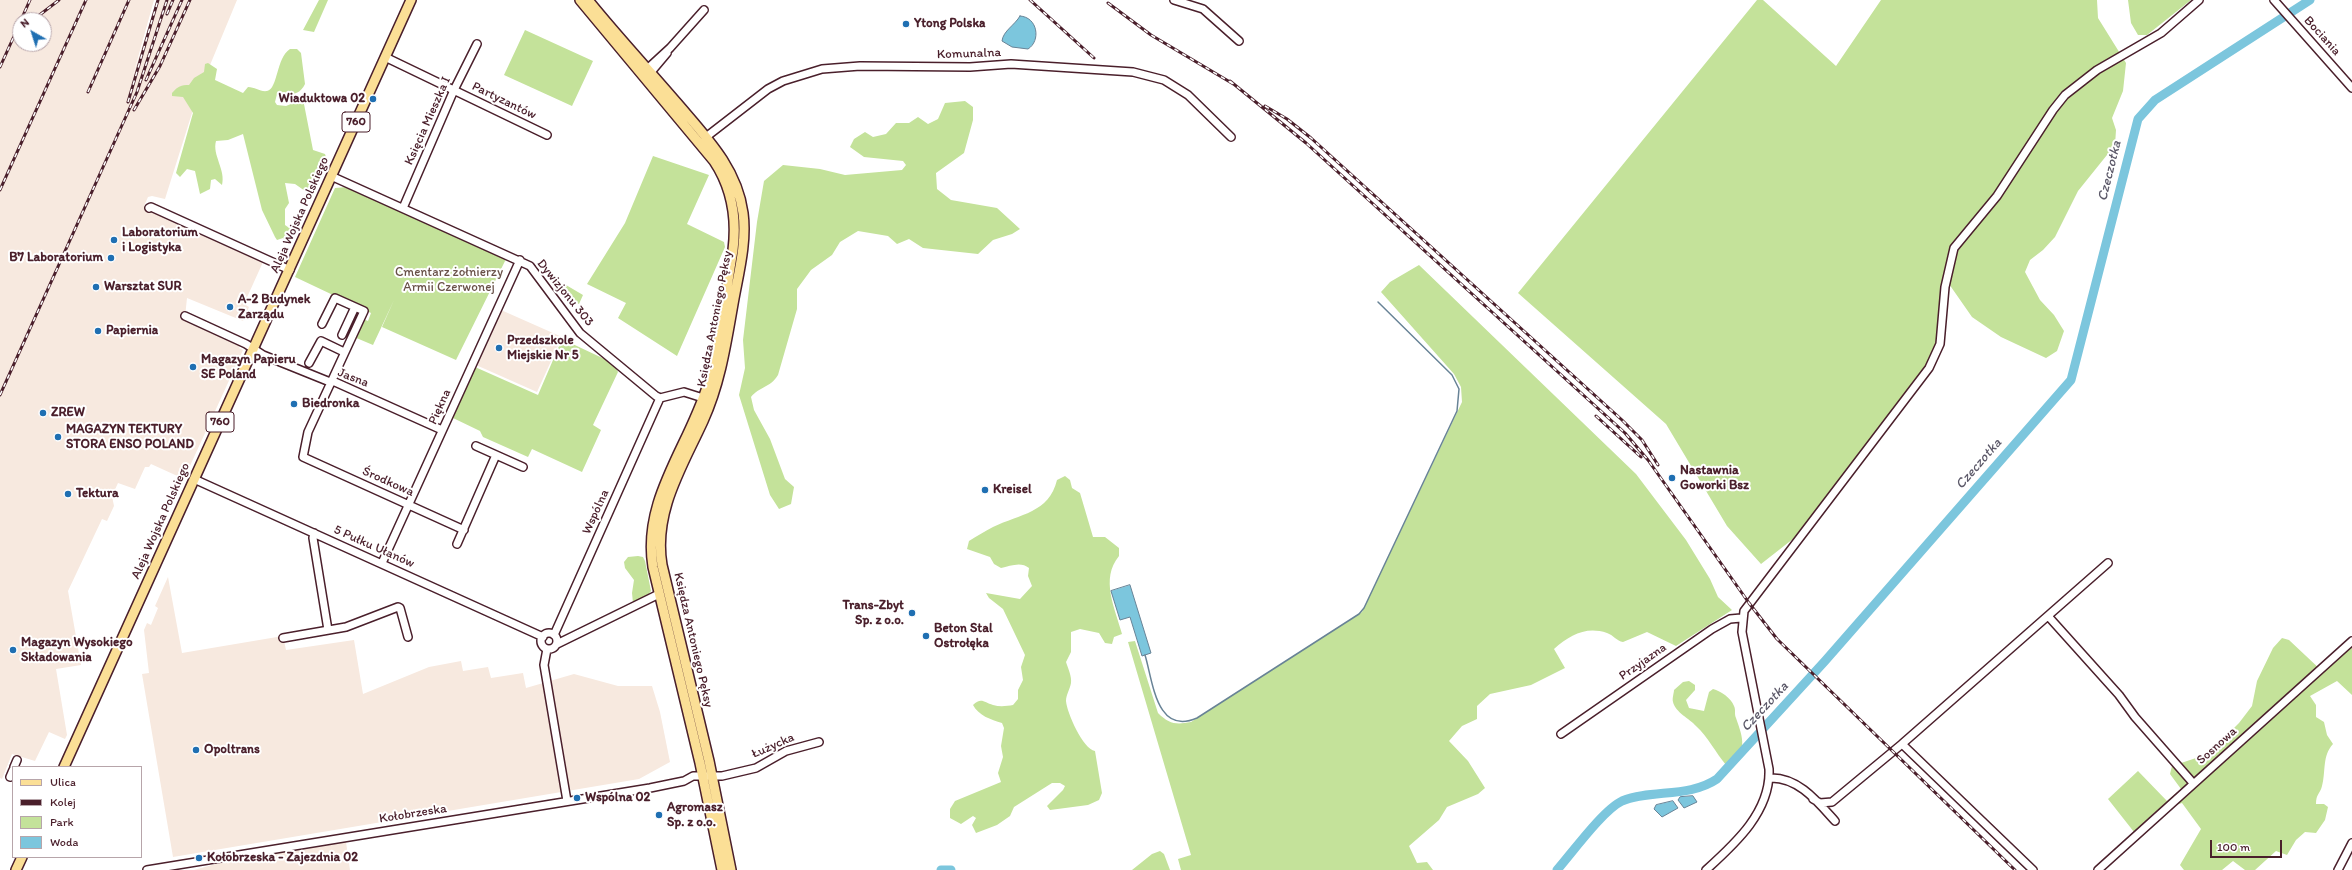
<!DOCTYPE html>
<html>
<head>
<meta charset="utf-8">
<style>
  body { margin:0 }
  #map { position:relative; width:2352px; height:870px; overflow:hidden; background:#fff; font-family:Itim,sans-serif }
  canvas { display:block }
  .legend { position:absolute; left:12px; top:766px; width:130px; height:92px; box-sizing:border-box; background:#fff; border:1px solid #b7a5aa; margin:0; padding:5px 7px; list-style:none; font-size:12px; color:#4a1f2b }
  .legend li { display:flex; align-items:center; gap:8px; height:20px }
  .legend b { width:20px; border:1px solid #b7a5aa }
  .north { position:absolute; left:12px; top:12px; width:40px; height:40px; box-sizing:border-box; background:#fff; border:1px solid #b7a5aa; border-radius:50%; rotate:321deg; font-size:11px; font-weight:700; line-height:16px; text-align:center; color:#4a1f2b }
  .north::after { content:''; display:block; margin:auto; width:14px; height:18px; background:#1f6fb2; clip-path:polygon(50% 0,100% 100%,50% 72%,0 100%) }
  .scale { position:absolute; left:2210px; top:840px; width:72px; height:18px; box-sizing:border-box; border:2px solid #4a1f2b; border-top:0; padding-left:5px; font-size:12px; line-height:14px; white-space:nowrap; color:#4a1f2b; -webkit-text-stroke:3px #fff; paint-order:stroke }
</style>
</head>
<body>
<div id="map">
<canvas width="2352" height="870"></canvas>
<ul class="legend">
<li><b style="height:5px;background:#fbdf96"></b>Ulica</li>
<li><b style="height:5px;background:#4a1f2b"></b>Kolej</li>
<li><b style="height:11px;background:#c4e29a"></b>Park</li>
<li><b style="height:11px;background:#7cc6dd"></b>Woda</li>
</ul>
<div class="north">N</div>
<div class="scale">100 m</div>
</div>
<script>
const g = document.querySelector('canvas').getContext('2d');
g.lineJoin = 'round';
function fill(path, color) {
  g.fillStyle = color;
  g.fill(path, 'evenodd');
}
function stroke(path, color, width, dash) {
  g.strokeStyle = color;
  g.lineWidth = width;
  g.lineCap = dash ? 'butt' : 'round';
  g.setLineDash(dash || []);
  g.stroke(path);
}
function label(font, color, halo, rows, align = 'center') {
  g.font = font + ' Itim,sans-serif';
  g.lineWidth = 4;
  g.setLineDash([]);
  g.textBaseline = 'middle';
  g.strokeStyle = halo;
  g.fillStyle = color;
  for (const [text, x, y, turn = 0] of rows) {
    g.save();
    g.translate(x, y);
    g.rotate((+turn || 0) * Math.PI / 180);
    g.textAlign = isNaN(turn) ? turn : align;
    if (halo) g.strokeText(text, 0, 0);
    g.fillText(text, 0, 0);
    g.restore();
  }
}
fill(new Path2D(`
  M0 0H154L132 79 157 0H237L198 94 165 199 152 196 148 197 144 206 263 262 244 304 249 307 243 321 187 298 185 317 241 344 239 348 243 350 184 479 151 464 149 467H145L135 489 118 483 112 496 114 506 107 521 102 519 68 591 81 665 56 669 67 735 65 739 49 732 35 761 12 754 2 779 0 778ZM20 20H44V44H20Z
  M501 310 562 337 537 392 476 365Z
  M168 577 182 653 283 636 286 650 354 640 363 694 429 667 461 661 463 671 488 667 491 678 523 673 526 688 574 674 618 686H652L660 712 670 762 639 779 173 857 142 674 149 673 144 630 147 623 151 625 158 608 155 606Z
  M346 842 350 870H194L223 862Z`), '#f7e9df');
fill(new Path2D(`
  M319 0H328L314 32 303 30Z
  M1757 0H1763L1836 66 1881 0H2097L2098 18 2126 63 2123 91 2112 118 2116 130 2115 145 2078 191 2055 237 2043 250 2030 260 2025 272 2040 300 2054 315 2064 331 2057 351 2046 358 2001 337 1972 317 1949 284 1941 287 1939 333 1927 368 1798 535 1761 564 1727 526 1666 424 1518 293Z
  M2128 0H2191L2147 35H2138L2131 23Z
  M525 30 593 61 572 106 504 75Z
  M290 49H297L301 53 305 84C299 97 288 94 277 94L275 102 277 105 286 106 303 99 313 150 325 154C330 166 319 187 308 193L295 184 285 183 289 203 285 209V225L295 232 294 236 287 241 283 238 277 240 275 237 262 210 243 134 228 140 216 141C212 155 226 170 222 185L215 179 211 180 210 189 200 194 195 171 187 169 180 177 176 173 193 113 183 97 172 96V93C178 86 181 85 189 85L194 78 204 72 205 64 208 63 217 69 215 80 243 93 248 87C255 87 260 92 267 91 278 89 276 58 290 49Z
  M965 101 973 107V120L964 153 936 173 937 189 951 200 997 208 1020 229 1012 234 993 240 978 254 923 248 909 239 897 244 888 236 858 231 840 242 832 255 811 270 797 289V309L778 375C770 388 760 386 751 397L754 410 770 439 785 479 794 487 791 504 779 509 770 495 739 395 745 368 743 340 757 222 764 181 783 165 820 169 845 175 902 170 906 165 903 161 864 157 850 147 854 139 865 132 873 137 886 134 896 123H909L918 117 928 124 938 119 945 103Z
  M653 156 709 175 687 224 724 242 725 247 677 356 618 318 626 303 587 284 625 223Z
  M347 187 506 259 456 360 382 327 394 300 373 345 354 337 363 319 368 321 371 313 295 277 335 188Z
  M1419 265 1636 474 1686 540 1710 579 1718 597 1732 610 1676 646 1647 632 1623 642C1617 641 1613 635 1607 633 1586 626 1570 635 1554 649L1565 668 1531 685 1490 694 1477 706V719L1462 726 1449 741 1468 761 1485 788 1478 794 1447 807 1439 820 1409 846 1417 863 1427 862 1433 870H1181L1178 859 1191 855 1128 642 1135 641 1158 713C1169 724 1176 725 1191 722L1362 612 1462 402 1461 387 1454 374 1381 292 1390 282Z
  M566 285 583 295 579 304 561 294Z
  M562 339 613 363 618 372 593 425 601 430 582 472 532 449 528 457 483 437 480 431 453 418 475 367 538 395Z
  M1065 476 1070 480 1072 488 1080 493 1093 537H1105L1119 548V556C1100 579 1115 608 1122 634L1114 637 1112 644 1105 643 1099 633 1080 629 1071 632V652L1066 662C1068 668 1072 677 1071 683 1070 689 1066 695 1066 701 1067 713 1083 749 1095 751L1102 793 1099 800 1088 805 1050 810 1047 806 1063 790 1065 786 1060 783H1052L1014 807 1010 816 997 825 976 833 972 825 976 818 973 816 961 824 950 818V809L955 801 1001 782 998 773 1003 757 1001 746 1004 728 1002 723C991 720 978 715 973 705 981 697 984 702 993 705 1000 707 1007 706 1013 705L1018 699V690L1023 680 1021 667 1025 655 1003 609 989 598 986 593 1020 599 1032 586 1028 576 1029 568C1021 561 1010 566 1001 568L994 564 990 557 967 549 969 541C977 536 985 531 993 527 1020 514 1049 513 1057 480Z
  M638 556 643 557 645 561 651 591 646 598 633 603 632 593 634 580 625 568 624 562 628 557Z
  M2282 638 2289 640 2322 671 2352 644V695L2337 681 2310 696 2316 705V717L2324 722 2327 735 2333 744C2322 756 2326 771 2322 786 2320 794 2316 794 2316 804H2324L2328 807 2325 820 2316 833 2305 832 2296 840 2287 855 2276 851 2255 870H2245L2233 861 2222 870H2184L2180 865 2201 829 2182 803 2155 812 2134 832 2108 799 2138 771 2167 801 2181 789 2170 774 2172 766 2208 754 2239 723 2252 706 2257 681 2273 648Z
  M1689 681 1695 685V690L1686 700 1689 708 1704 711 1709 692 1713 689C1721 691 1731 698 1734 706 1736 710 1734 714 1736 718 1743 738 1749 753 1726 765 1716 753 1708 737 1696 726 1690 719 1675 712 1673 702 1672 698 1674 693 1674 690L1683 682Z
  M1160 851 1164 854 1170 870H1132L1152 854Z`), '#c4e29a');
const water = new Path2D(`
  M1020 16C1038 17 1041 41 1028 49L1012 47 1002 41C1003 31 1015 25 1020 16Z
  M1130 585 1151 653 1142 656 1130 617 1120 620 1111 591Z
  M1693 796 1697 802 1684 808 1678 800 1680 797Z
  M1673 801 1678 808 1662 817 1654 809 1656 805Z`);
fill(water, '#7cc6dd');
stroke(water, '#688396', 1);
stroke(new Path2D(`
  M1145 655C1153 681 1156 736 1197 718L1359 614 1364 608 1457 411 1459 389 1452 375 1378 302`), '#688396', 1.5);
stroke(new Path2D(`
  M941 870H951
  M1557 870C1572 853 1603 810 1622 801 1652 789 1689 798 1717 779L1825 661 2071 380 2138 119 2155 100 2310 0`), '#7cc6dd', 9);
const minor = new Path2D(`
  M1174 0 1203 9 1239 41
  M2274 0 2352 88
  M385 57 547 135
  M645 71 670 48 704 10
  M646 74 651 72 667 53
  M706 137 768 89 783 81 822 69 860 66 970 67 1011 64 1133 72 1164 80 1188 95 1231 137
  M331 176 530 266 580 333 656 396 660 398 684 392 703 398
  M149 208 151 207 290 270
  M403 208 454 90 477 44
  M185 316 246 344 263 355 330 382H335L442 430
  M322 324 335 298 364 311 308 432 303 457 464 530
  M342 335 355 307
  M309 363 321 341 344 352
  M476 446 523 467
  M194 479 543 637
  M314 533 313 538 328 630
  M457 544 496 455
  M382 563 520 260
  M2048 616 2119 695 2135 717 2193 783
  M541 641a8 8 0 1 1 16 0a8 8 0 1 1-16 0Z
  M554 635 660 398
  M283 638 346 627 398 607 400 608 408 637
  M557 644 659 594
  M547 649 544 665 567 801
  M1561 734 1712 629 1730 619 1741 618
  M1902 744 2108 563
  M14 767 17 760
  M10 777 13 770
  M1770 778C1798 777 1817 801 1835 821
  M1813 799 1820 803 1832 802 1902 744 2033 870
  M147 870 650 788 684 781 693 776H722L756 768 786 751 819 742
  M1706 870C1736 843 1771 811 1769 769L1742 632 1744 611 1929 368 1940 344 1945 287 1954 248 1997 196 2053 110 2065 95 2097 70 2161 33 2199 0
  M2098 870 2352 641
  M2338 870 2352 843`);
const major = new Path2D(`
  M580 0 714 161C732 188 737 218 733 250 725 295 721 343 707 387 688 448 642 500 653 567L700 763 722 870
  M588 0C617 36 648 69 677 103 706 137 737 168 743 213 747 243 738 275 733 304 726 344 720 384 703 421 682 467 653 512 662 565L709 761 731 870
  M64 767 411 0
  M16 870 22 857`);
stroke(minor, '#4a1f2b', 10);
stroke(major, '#4a1f2b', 12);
stroke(minor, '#fff', 7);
stroke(major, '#fbdf96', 9);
const rail = new Path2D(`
  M1030 0 1094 58
  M1108 3 1151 35 1235 85
  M167 14 173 0
  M21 20 30 0
  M33 20 59 0
  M0 67 20 23
  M146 80 182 0
  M1230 81 1306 143 1625 433 1648 460 1749 603 1777 639 2015 870
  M88 92 129 0
  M128 102 158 0
  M1265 106 1287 119 1311 138 1622 420 1642 440 1658 465
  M134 110 160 66 190 0
  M0 190 86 0
  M0 395 137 92 167 0
  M1596 416 1641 457`);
stroke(rail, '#4a1f2b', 3);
stroke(rail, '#fff', 1.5, [4.5]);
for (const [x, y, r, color] of [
  [906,24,4,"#1f6fb2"],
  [373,99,4,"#1f6fb2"],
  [114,240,4,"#1f6fb2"],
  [111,258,4,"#1f6fb2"],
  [96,287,4,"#1f6fb2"],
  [230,307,4,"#1f6fb2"],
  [98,331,4,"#1f6fb2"],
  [499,348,4,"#1f6fb2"],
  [193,367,4,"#1f6fb2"],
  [294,404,4,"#1f6fb2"],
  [43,413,4,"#1f6fb2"],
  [58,437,4,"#1f6fb2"],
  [1672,478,4,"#1f6fb2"],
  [985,490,4,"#1f6fb2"],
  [68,494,4,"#1f6fb2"],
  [912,613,4,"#1f6fb2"],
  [926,636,4,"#1f6fb2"],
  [13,650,4,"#1f6fb2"],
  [196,750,4,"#1f6fb2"],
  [577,798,4,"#1f6fb2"],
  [659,815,4,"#1f6fb2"],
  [199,858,4,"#1f6fb2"]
]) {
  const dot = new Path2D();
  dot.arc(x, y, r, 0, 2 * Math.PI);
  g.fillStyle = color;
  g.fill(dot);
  stroke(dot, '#fff', 1.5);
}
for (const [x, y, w] of [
  [356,122,28],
  [220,422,28]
]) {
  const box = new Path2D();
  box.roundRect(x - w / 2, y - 10, w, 20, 3);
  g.fillStyle = '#fff';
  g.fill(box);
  stroke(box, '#4a1f2b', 1);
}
label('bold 12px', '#4a1f2b', null, [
  ["760",356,122],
  ["760",220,422]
]);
label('bold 13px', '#4a1f2b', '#fff', [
  ["Ytong Polska",914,24],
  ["Wiaduktowa 02",365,99,"right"],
  ["Laboratorium",122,233],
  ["i Logistyka",122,248],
  ["B7 Laboratorium",103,258,"right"],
  ["Warsztat SUR",104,287],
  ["A-2 Budynek",238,300],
  ["Zarządu",238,315],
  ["Papiernia",106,331],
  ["Przedszkole",507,341],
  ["Miejskie Nr 5",507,356],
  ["Magazyn Papieru",201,360],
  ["SE Poland",201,375],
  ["Biedronka",302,404],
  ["ZREW",51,413],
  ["MAGAZYN TEKTURY",66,430],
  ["STORA ENSO POLAND",66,445],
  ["Nastawnia",1680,471],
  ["Goworki Bsz",1680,486],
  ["Kreisel",993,490],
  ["Tektura",76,494],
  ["Trans-Zbyt",904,606,"right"],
  ["Sp. z o.o.",904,621,"right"],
  ["Beton Stal",934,629],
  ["Ostrołęka",934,644],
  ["Magazyn Wysokiego",21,643],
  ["Składowania",21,658],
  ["Opoltrans",204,750],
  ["Wspólna 02",585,798],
  ["Agromasz",667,808],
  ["Sp. z o.o.",667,823],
  ["Kołobrzeska - Zajezdnia 02",207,858]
], 'left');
label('13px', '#4a1f2b', '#fff', [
  ["Bociania",2322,36,48],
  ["Komunalna",969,54,-2],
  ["Partyzantów",504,101,26],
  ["Księcia Mieszka I",428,121,-66],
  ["Aleja Wojska Polskiego",300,215,-66],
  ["Dywizjonu 303",565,293,51],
  ["Księdza Antoniego Pęksy",715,319,-79],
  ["Jasna",353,378,21],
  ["Piękna",440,407,-66],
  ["Środkowa",388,482,24],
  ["Wspólna",596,512,-66],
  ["Aleja Wojska Polskiego",161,521,-66],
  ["5 Pułku Ułanów",374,547,24],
  ["Księdza Antoniego Pęksy",693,640,77],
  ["Przyjazna",1643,662,-35],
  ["Łużycka",773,746,-24],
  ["Sosnowa",2217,746,-42],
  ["Kołobrzeska",413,814,-9]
]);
label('13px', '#685047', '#fff', [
  ["Cmentarz żołnierzy",449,273],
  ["Armii Czerwonej",449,288]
]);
label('italic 14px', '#5c5969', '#fff', [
  ["Czeczotka",2110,171,-76],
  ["Czeczotka",1979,464,-49],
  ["Czeczotka",1765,707,-47]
]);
</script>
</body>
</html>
